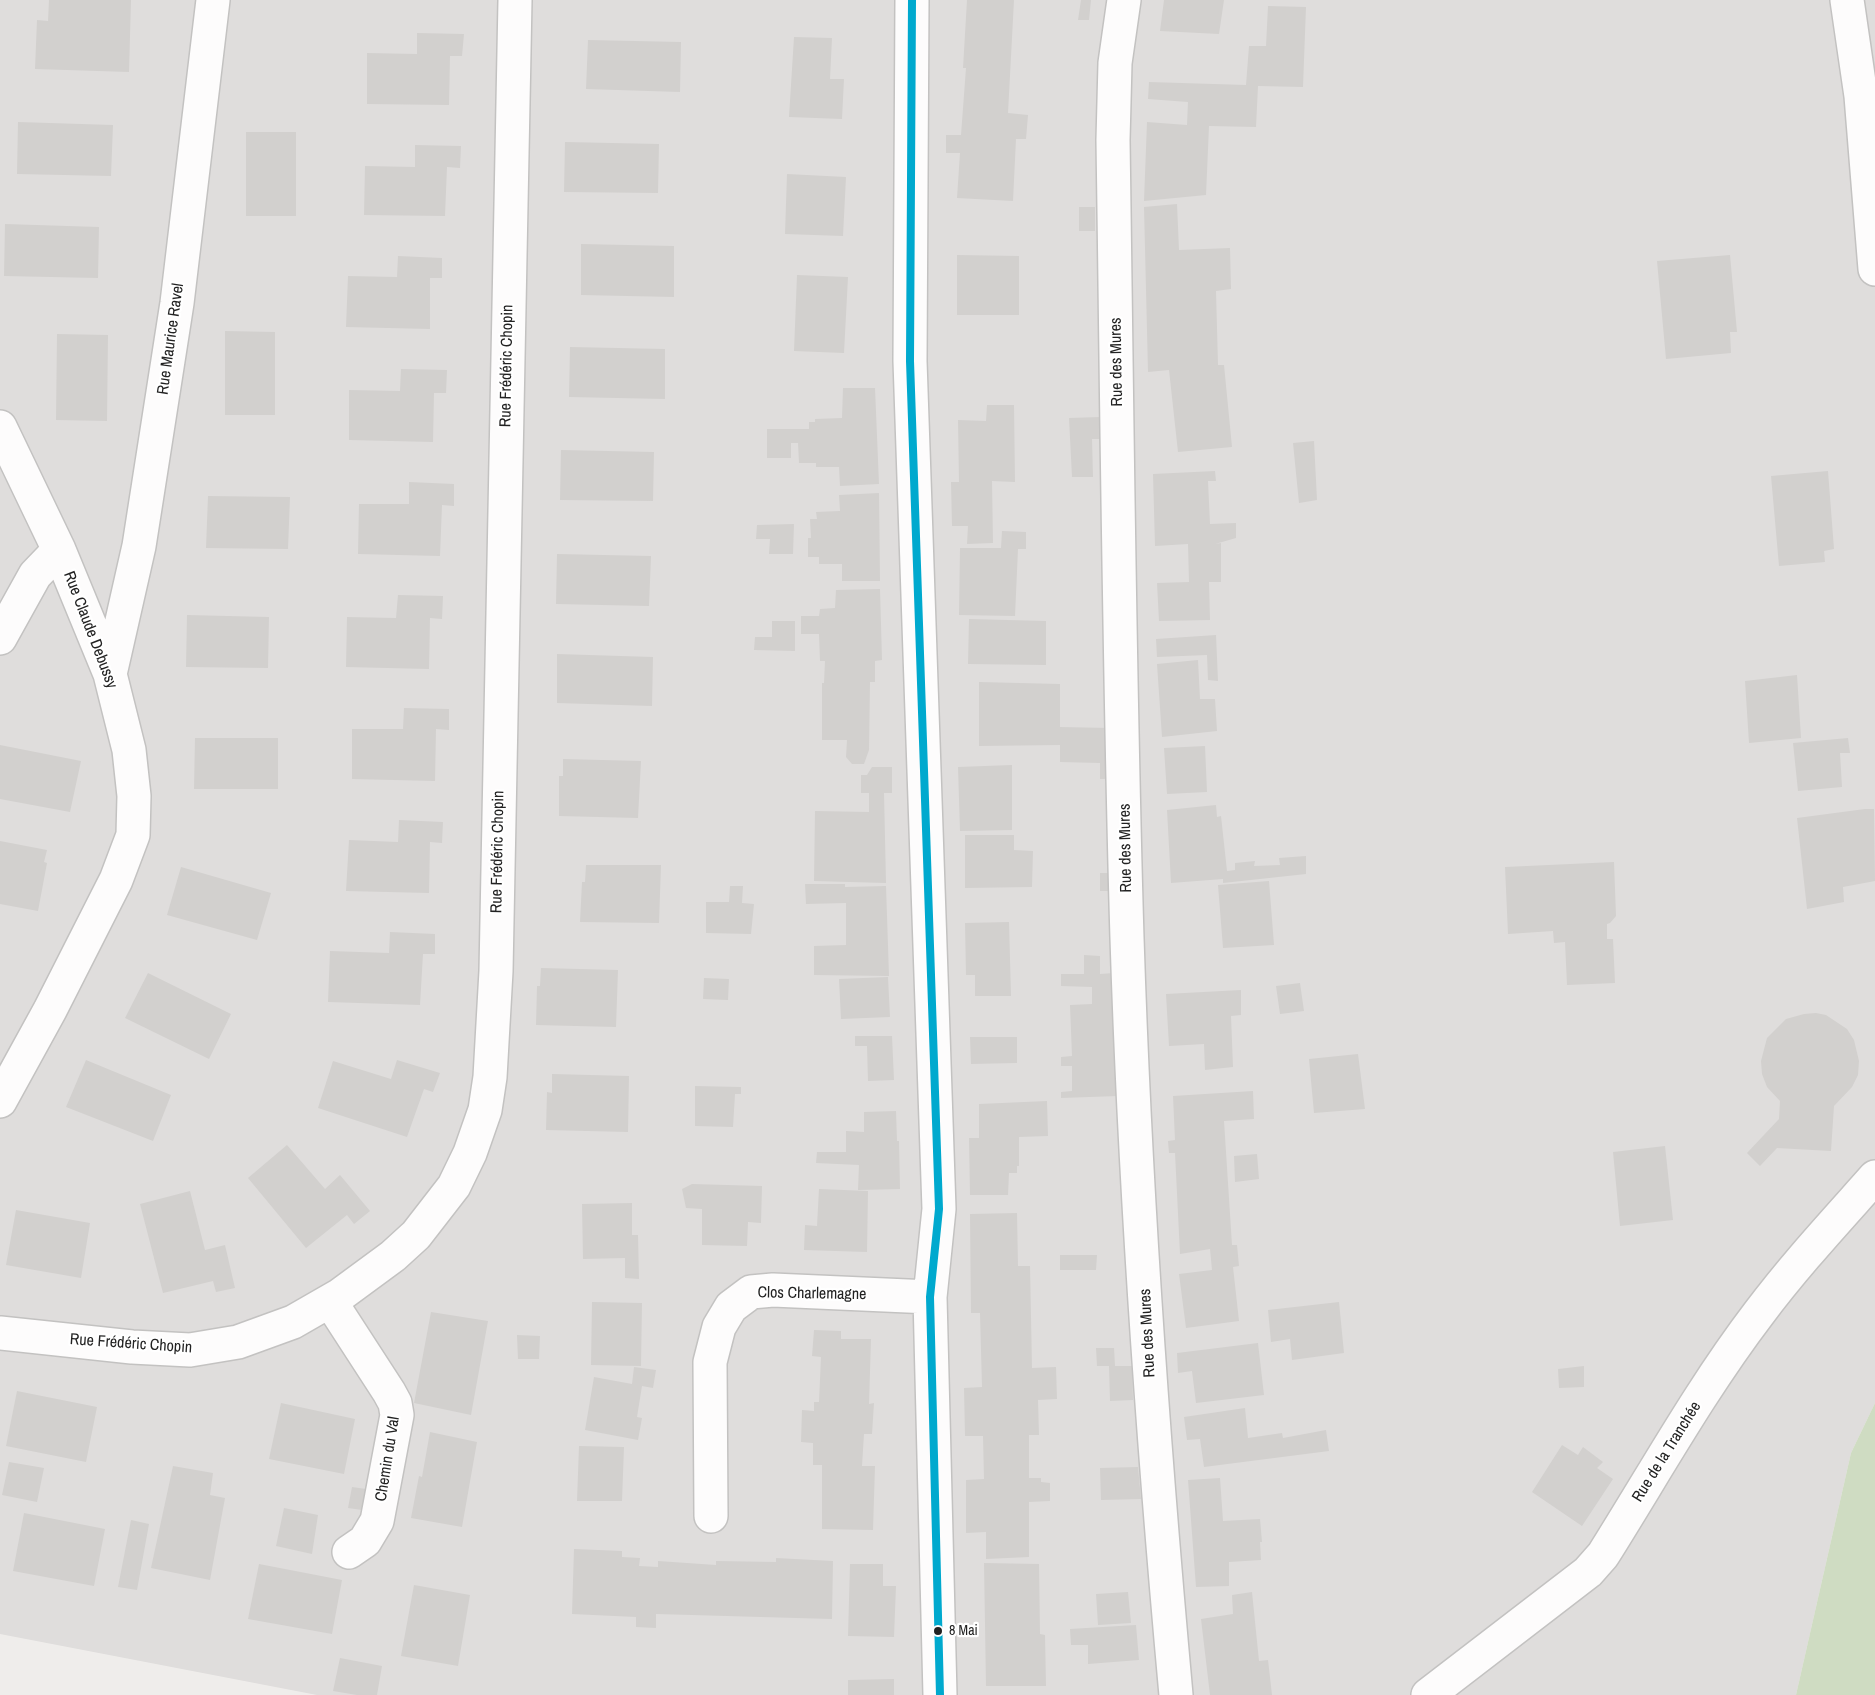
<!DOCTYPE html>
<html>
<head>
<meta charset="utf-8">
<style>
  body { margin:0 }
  canvas { display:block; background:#efedeb }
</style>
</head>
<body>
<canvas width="1875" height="1695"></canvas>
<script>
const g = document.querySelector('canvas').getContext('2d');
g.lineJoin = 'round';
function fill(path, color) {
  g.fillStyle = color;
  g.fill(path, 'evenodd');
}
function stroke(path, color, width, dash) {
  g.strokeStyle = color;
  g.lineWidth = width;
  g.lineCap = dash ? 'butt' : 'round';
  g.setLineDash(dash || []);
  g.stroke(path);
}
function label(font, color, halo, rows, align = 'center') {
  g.font = font + ' "Archivo Narrow",sans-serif';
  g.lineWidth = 4.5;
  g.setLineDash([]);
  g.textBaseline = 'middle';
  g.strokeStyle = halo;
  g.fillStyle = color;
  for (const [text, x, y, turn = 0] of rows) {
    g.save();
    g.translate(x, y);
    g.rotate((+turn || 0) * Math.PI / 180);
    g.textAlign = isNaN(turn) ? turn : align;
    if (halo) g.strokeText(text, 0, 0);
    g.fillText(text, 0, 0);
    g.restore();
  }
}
fill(new Path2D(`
  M0 0H1875V1403L1851 1453 1796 1695H317L0 1634Z`), '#dfdddc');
fill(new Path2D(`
  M1875 1403V1695H1796L1851 1453Z`), '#cfdcc2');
fill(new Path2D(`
  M49 0H131L129 72 35 69 37 20 48 21Z
  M967 0H1014L1008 113 1028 115 1026 139H1016L1013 201 957 198 960 153H946V135H961L966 68H963Z
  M1081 0H1091L1089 20H1078Z
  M1164 0H1224L1219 34 1160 31Z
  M1268 6 1306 7 1303 87 1258 86 1256 127 1209 126 1206 195 1144 201 1147 122 1187 125 1188 102 1148 99 1149 82 1246 85 1249 46H1266Z
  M417 33 464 34 462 56H450L449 105 367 104V53L417 54Z
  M794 37 832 38 830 79H844L842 119 789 117Z
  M588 40 681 42 680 92 586 89Z
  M18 122 113 125 111 176 17 174Z
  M246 132H296V216H246Z
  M565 142 659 144 658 193 564 192Z
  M415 145 461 146 460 168 447 167 445 216 364 215 365 166 415 167Z
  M787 174 846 177 843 236 785 234Z
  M1177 204 1179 250 1230 248 1231 289 1216 291 1218 365H1224L1232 447 1178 452 1169 370 1148 372 1144 207Z
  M1079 207H1095V231H1079Z
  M5 224 99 227 98 278 4 276Z
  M581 244 674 246V297L581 295Z
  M957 255 1019 256V315H957Z
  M1730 255 1737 332H1730L1731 353 1666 359 1657 261Z
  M398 256 442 258V278H430V329L346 327 348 276 397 277Z
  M797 275 848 277 844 353 794 351Z
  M225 331 275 332V415H225Z
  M57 334 108 335 107 421 56 420Z
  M570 347 665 349V399L569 397Z
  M401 369 447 370 446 393H434L433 442 349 440V390L400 391Z
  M843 388H875L879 484 840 486 839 467H816V463H799L798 443H791V458H767V429H809V422H815V419L842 418Z
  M987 405H1014L1015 482 992 481 993 543 967 544 968 526H952L951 482H959L958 420 986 421Z
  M1100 417 1101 439H1092L1093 477H1072L1069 418Z
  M1314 441 1317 500 1299 503 1293 443Z
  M561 450 654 452 653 501 560 500Z
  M1215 471 1216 481H1208L1210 524 1236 523V538L1215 544 1221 543V582H1209L1210 620 1159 621 1157 583 1189 582 1188 544 1155 546 1153 474Z
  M1828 471 1834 549 1824 551 1825 562 1779 566 1771 476Z
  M409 482 454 484V506L442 505 440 556 358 554 359 504H409Z
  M879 493 880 581H842V564H819V557H808V538H811L810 519H817L816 512 840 511 839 495Z
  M208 496 290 497 288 549 206 548Z
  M794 524 793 554H769L770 539H756L757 525Z
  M1002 531 1026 532V549H1018L1015 616 959 615 960 548H1001Z
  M557 554 651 556 649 606 556 604Z
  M880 589 882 660 875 661V682H870L869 750 864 764H852L846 757 847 740H822V683H824L825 661H820L819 634H801V616H819L820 609 835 608 836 590Z
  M398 595 443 596 442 619 430 618 429 669 346 667 347 617 396 618Z
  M187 615 269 617 268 668 186 667Z
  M969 619 1046 621V665L968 664Z
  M772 621H795V651L754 650 755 637H772Z
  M1216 635 1218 681 1208 680 1207 655 1157 657 1156 639Z
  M557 654 653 657 652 706 557 703Z
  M1198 660 1200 699H1215L1217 731 1162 737 1157 664Z
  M1797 675 1801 738 1749 743 1745 681Z
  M979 682 1060 684V727L1110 728 1111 779H1100V763L1060 762V745L979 746Z
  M404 708 449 709V730L436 729 435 781 352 779V729H403Z
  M195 738H278V789H194Z
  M1848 738 1850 753H1840L1842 787 1798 791 1793 743Z
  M0 745 81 761 70 812 0 799Z
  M1205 746 1207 792 1167 794 1164 748Z
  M563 759 641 761 638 818 559 816V776H563Z
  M1012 765V830L960 831 958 767Z
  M872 767H892V793H884L886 883 814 881 815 811 869 812V793H861V775H867Z
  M1216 805 1217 817 1221 816 1227 871 1235 870V863L1255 861 1254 866 1280 865 1279 858 1306 856V874L1223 883V879L1171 883 1167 810Z
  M1865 809H1874L1875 881 1843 887 1844 902 1807 909 1797 818Z
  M399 820 443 822 442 843 430 842 429 893 346 891 349 840 398 842Z
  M965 835H1014V850L1033 851 1032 887 965 888Z
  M0 841 47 850 44 862 47 863 38 911 0 904Z
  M1614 862 1616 916 1610 923 1607 924V939H1613L1615 983 1567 985 1565 942 1554 943 1553 931 1508 934 1505 867Z
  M586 865H661L659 923 580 922 582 882H585Z
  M181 867 271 893 257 940 167 915Z
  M1100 873H1112L1113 891H1100Z
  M1269 881 1274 945 1223 948 1218 885Z
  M805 884H845V887L886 886 889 976 814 975V946L846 945V903L806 904Z
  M730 886H743L742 903 754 904 751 934 706 933V902H729Z
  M1009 922 1011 996H975V975H966L965 923Z
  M390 932 435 934V954H423L420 1005 328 1002 330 951 389 953Z
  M1084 955 1100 956V974L1114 973 1118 1096 1061 1098V1092L1072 1091V1066H1061V1057L1072 1056 1070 1005 1092 1004V987L1061 986V974H1084Z
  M541 968 618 970 616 1027 536 1025 537 986H540Z
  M148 973 231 1014 209 1059 125 1018Z
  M888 977 890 1017 841 1019 839 979Z
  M704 978 729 979 728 1000 703 999Z
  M1300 983 1304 1011 1280 1014 1276 986Z
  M1241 990V1015L1231 1016 1233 1067 1205 1070 1204 1044 1169 1046 1166 994Z
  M1816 1013 1826 1015 1847 1029 1854 1040 1859 1061 1858 1075 1852 1087 1834 1106 1831 1151 1777 1148 1760 1166 1747 1153 1779 1119 1780 1101 1767 1087 1762 1074 1761 1061 1767 1038 1786 1019 1804 1014Z
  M855 1036H892L894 1080 868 1081 867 1046H855Z
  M970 1037H1017V1063L971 1064Z
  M1358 1054 1365 1109 1314 1113 1309 1059Z
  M86 1060 171 1095 153 1141 66 1107Z
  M397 1060 440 1073 433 1092 424 1089 407 1137 318 1108 333 1061 391 1079Z
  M552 1074 629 1076 628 1132 546 1130 547 1092 552 1093Z
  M695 1086 741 1087V1094H735L733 1127 695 1126Z
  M1253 1091 1254 1119 1224 1121 1232 1245H1237L1239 1266 1233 1267 1239 1321 1186 1328 1179 1274 1212 1270 1210 1249 1180 1254 1175 1153H1169L1168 1141 1175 1140 1173 1096Z
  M1047 1101 1048 1136 1019 1137V1166H1017V1173H1009L1008 1195H970L969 1138H979V1104Z
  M896 1111 897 1141H899L900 1189 858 1190 859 1165 816 1163 817 1152H846V1131L864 1132V1112Z
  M287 1145 325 1189 340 1175 370 1211 354 1224 347 1215 306 1248 248 1178Z
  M1665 1146 1673 1220 1620 1226 1613 1152Z
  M1257 1154 1259 1179 1235 1182 1234 1156Z
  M692 1184 762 1186 761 1223 748 1222 747 1246 702 1245V1209L686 1208 682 1189Z
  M819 1189 868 1191 867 1252 804 1250 805 1225 817 1226Z
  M190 1191 205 1250 225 1245 235 1288 216 1292 213 1281 163 1293 140 1204Z
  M632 1203V1235H638L639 1279 625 1278V1258L583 1259 582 1204Z
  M16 1210 90 1223 81 1278 6 1265Z
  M1017 1213 1018 1266H1030L1032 1368 1056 1367 1057 1399 1038 1400 1039 1435H1029V1478H1041V1482L1050 1483V1501L1029 1502V1557L986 1559V1532L966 1533V1480L984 1479 983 1436H965L964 1388 982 1387 980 1313H971L970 1214Z
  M1060 1255H1097L1096 1270H1060Z
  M592 1302 642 1303 641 1366 591 1365Z
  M1339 1302 1344 1353 1292 1360 1290 1339 1271 1342 1268 1310Z
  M431 1312 488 1321 471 1415 414 1403Z
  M814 1330 841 1331V1339H871L869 1404 874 1403 872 1434H864L862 1466H875L873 1530 822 1529V1465H813V1443L801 1442 802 1410 814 1411V1402H819L821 1357 812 1356Z
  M517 1335 540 1336 539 1359H518Z
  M1258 1343 1264 1395 1196 1403 1192 1371 1178 1373 1177 1353Z
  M1096 1348H1114L1115 1366H1132L1133 1400 1110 1401 1109 1366H1097Z
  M1584 1366V1387L1559 1388 1558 1369Z
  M634 1367 656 1370 653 1388 642 1386 637 1417 642 1418 638 1440 585 1430 594 1377 632 1384Z
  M17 1391 97 1407 86 1462 6 1446Z
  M281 1403 355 1419 344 1474 269 1459Z
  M1245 1408 1248 1438 1282 1433 1283 1438 1326 1430 1329 1451 1204 1467 1200 1439 1187 1440 1184 1417Z
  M430 1432 477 1442 462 1527 411 1518 419 1476 422 1477Z
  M1562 1445 1578 1455 1583 1447 1603 1462 1597 1468 1613 1479 1582 1526 1532 1492Z
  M579 1446 624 1447 622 1501H577Z
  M9 1462 44 1468 37 1502 2 1495Z
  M173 1466 213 1473 210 1495 225 1498 210 1580 151 1568Z
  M1138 1467 1141 1499 1101 1500 1100 1468Z
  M1220 1478 1223 1521 1260 1519 1262 1542H1260L1261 1560 1229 1562V1586L1196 1587 1188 1480Z
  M352 1487 366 1489 362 1510 348 1508Z
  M284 1508 318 1515 312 1554 276 1546Z
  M24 1513 105 1529 94 1586 13 1571Z
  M131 1520 149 1524 137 1590 118 1587Z
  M574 1549 622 1551V1557L640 1558 639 1566 658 1567V1561L716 1565V1561L776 1562V1558L833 1561 832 1619 656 1614V1628L636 1627V1617L572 1614Z
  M984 1563 1039 1564 1040 1634 1045 1635 1046 1686H986Z
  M259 1564 342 1580 332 1634 248 1619Z
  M850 1564H883V1586H896L894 1637 848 1636Z
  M414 1585 470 1595 458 1666 401 1656Z
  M1128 1592 1131 1623 1098 1625 1096 1594Z
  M1252 1592 1259 1661 1268 1660 1272 1695H1210L1201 1619 1233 1614 1232 1595Z
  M1136 1625 1139 1660 1088 1664V1645H1071L1070 1629Z
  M340 1658 382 1666 377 1695H357L333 1691Z
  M894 1679V1695H848V1680Z`), '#d2d0ce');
const minor = new Path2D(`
  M912 0 910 361 939 1209 930 1297 940 1695
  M1124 0 1115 63 1113 140C1117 405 1119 672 1127 938 1135 1190 1153 1443 1176 1695
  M1847 0 1861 96 1875 269
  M0 427 59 550 110 674 129 750 134 796 133 835 116 880 50 1010 0 1101
  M0 638 35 575 59 550
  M110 674 139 546 177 303 213 0
  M330 1301 389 1392 395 1403 397 1415 377 1521 365 1541 349 1552
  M0 1333 132 1347 190 1350 238 1342 293 1322 340 1295 393 1256 416 1235 454 1186 470 1153 485 1110 490 1077 496 971 515 0
  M711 1516 710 1362 719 1327 731 1307 751 1292 773 1290 930 1297
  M1428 1695 1588 1572 1603 1555C1654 1474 1701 1389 1759 1313 1795 1265 1835 1222 1875 1177`);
stroke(minor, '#c3c2c1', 36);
stroke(minor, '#fdfcfc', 33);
stroke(new Path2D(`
  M912 0 910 361 939 1209 930 1297 940 1695`), '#00a9ce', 8);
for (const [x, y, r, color] of [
  [938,1631,5,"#222"]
]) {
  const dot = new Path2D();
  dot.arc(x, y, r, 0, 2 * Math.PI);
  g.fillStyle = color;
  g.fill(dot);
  stroke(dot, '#fff', 2);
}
label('14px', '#222', '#fff', [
  ["8 Mai",949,1631]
], 'left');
label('16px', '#222', '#fff', [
  ["Rue Maurice Ravel",171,339,-82],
  ["Rue des Mures",1117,362,-91],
  ["Rue Frédéric Chopin",507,366,-89],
  ["Rue Claude Debussy",90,630,69],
  ["Rue des Mures",1126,848,-91],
  ["Rue Frédéric Chopin",498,852,-89],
  ["Clos Charlemagne",812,1294,1],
  ["Rue des Mures",1148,1333,-93],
  ["Rue Frédéric Chopin",131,1344,4],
  ["Rue de la Tranchée",1667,1452,-58],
  ["Chemin du Val",388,1459,-81]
]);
</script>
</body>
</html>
